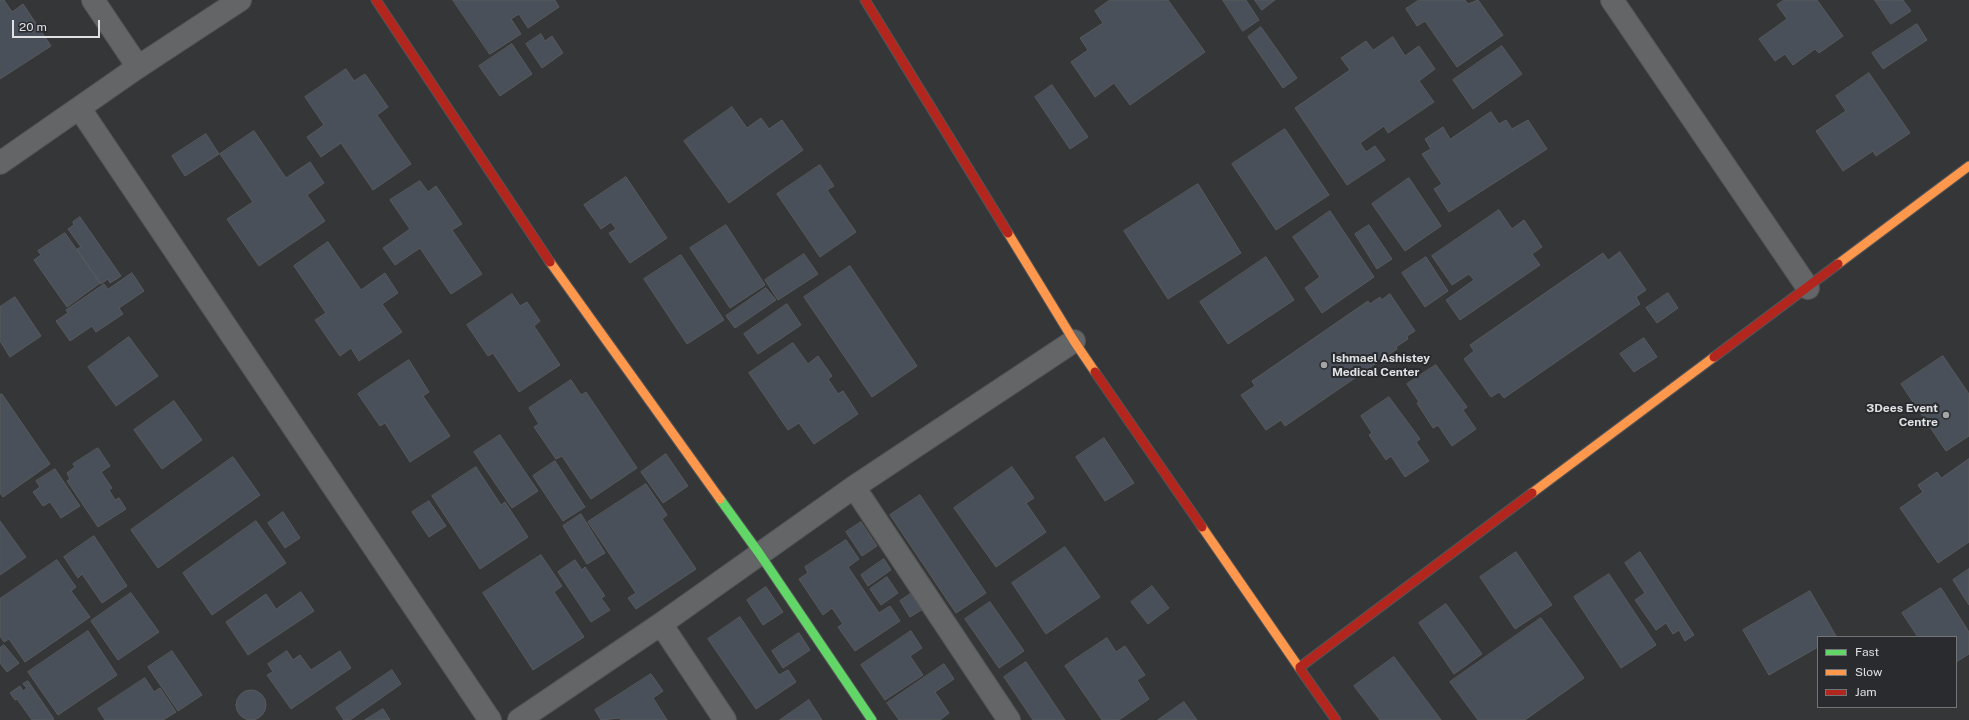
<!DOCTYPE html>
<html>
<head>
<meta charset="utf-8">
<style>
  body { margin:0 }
  #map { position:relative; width:1969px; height:720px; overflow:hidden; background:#343638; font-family:"Public Sans",sans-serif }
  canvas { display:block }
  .legend { position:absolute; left:1817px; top:636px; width:140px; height:72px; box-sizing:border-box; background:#292b2f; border:1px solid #727477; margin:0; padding:5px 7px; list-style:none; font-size:12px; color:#dfe1e3 }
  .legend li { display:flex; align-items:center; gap:8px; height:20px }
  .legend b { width:20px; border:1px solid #727477 }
  .scale { position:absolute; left:12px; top:20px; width:88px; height:18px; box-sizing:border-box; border:2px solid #dfe1e3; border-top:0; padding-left:5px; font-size:12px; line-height:14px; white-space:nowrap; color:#dfe1e3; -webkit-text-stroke:3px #292b2f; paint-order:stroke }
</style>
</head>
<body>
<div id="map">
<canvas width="1969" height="720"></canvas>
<ul class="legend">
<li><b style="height:5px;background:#63d668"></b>Fast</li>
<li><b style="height:5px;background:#ff974d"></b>Slow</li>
<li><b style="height:5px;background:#b3261e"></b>Jam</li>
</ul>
<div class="scale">20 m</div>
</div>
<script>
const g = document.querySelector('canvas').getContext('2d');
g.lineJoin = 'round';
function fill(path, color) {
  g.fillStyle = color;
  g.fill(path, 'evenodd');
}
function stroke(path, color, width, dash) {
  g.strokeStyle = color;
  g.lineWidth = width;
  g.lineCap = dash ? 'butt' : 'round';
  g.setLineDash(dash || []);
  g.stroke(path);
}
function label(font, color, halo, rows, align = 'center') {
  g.font = font + ' "Public Sans",sans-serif';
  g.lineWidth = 4;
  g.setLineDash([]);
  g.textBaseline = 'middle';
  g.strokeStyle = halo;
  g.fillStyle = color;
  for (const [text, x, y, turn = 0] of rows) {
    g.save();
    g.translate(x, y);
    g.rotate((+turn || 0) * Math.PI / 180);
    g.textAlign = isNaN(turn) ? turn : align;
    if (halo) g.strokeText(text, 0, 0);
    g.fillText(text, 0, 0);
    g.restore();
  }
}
const building = new Path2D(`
  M0 0H4L12 12 23 4 51 46 0 79Z
  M453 0H555L559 7 528 28 519 14 511 19 521 34 490 54Z
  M1110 0H1168L1205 52 1130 105 1114 83 1095 97 1071 62 1088 50 1080 38 1103 23 1095 11Z
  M1223 0H1246L1259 20 1243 31Z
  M1255 0H1275L1262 10Z
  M1419 0H1465L1468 4 1478 0 1503 35 1457 67 1425 21 1417 26 1406 9Z
  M1784 0H1817L1843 36 1819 53 1815 49 1793 65 1785 54 1775 61 1759 39 1787 19 1777 5Z
  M1875 0H1903L1911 11 1891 24Z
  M1917 24 1927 40 1883 69 1872 53Z
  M1261 27 1297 78 1283 88 1248 37Z
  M541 34 545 41 552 36 563 53 542 68 526 44Z
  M1393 37 1405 56 1419 46 1435 69 1419 81 1434 102 1388 133 1384 126 1360 143 1366 152 1375 146 1385 160 1347 185 1295 108 1350 70 1341 58 1366 41 1373 50Z
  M512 44 532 74 500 96 479 66Z
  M1502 46 1522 74 1473 109 1453 80Z
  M346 69 354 81 365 74 388 107 377 115 411 164 373 190 341 143 321 157 307 137 324 125 305 97Z
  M1869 73 1910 133 1876 156 1873 151 1843 171 1816 131 1846 111 1836 96Z
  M1052 85 1088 137 1070 149 1035 97Z
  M732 107 747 128 761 118 769 129 782 120 803 150 729 203 684 141Z
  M1491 112 1499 124 1506 120 1512 129 1528 120 1547 149 1449 212 1434 189 1442 184 1422 154 1431 149 1425 139 1443 127 1450 139Z
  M1285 129 1329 195 1276 230 1232 164Z
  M254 131 286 178 310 162 324 183 307 195 325 221 259 266 227 219 253 202 220 154Z
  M206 134 219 154 185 176 172 156Z
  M820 165 834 186 827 190 856 232 820 257 777 194Z
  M626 177 667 238 630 263 609 233 616 229 611 222 601 229 584 205Z
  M1409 178 1441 226 1405 251 1372 204Z
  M420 181 428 192 436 186 462 224 452 230 482 274 451 294 420 248 395 265 383 248 410 229 390 200Z
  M1198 184 1241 253 1168 299 1124 231Z
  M1499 210 1512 229 1524 220 1542 247 1532 254 1540 265 1460 320 1446 300 1474 280 1469 274 1452 285 1432 256Z
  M1330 211 1374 277 1322 313 1305 288 1320 277 1293 237Z
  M80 217 121 276 110 283 108 279 101 284 77 249 81 247 68 229 74 225 73 222Z
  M726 225 765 285 730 308 690 248Z
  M1369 225 1392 259 1377 269 1355 234Z
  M65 233 100 283 67 307 34 260 41 255 38 251Z
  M328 242 361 290 385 273 398 293 382 304 402 332 359 361 351 348 340 356 315 320 326 313 294 266Z
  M1620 252 1646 290 1636 297 1640 304 1504 398 1499 392 1491 397 1464 359 1474 351 1470 345 1603 253 1608 260Z
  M804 254 818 274 778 300 765 280Z
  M681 255 724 320 687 344 644 279Z
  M1266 257 1294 300 1228 344 1200 302Z
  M1426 257 1448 291 1425 307 1402 273Z
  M850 266 917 366 872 397 804 297Z
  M132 273 144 291 119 308 123 314 96 332 92 326 70 341 56 321 68 313 66 310 104 284 108 289Z
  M766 288 776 300 735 328 726 316Z
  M1668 293 1678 308 1657 323 1646 308Z
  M512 294 520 306 527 302 540 321 534 326 560 365 519 392 493 353 488 356 467 325Z
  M1390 294 1415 331 1407 336 1408 339 1396 347 1397 349 1285 426 1281 420 1266 430 1241 395 1255 386 1252 381 1368 301 1370 304 1380 297 1381 300Z
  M15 297 41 336 10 357 0 341V307Z
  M787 304 801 325 758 354 744 334Z
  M129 337 158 376 116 406 88 367Z
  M1644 338 1657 357 1634 372 1620 354Z
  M793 343 808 364 818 356 832 376 828 379 838 394 843 391 858 414 814 444 799 423 788 430 749 373Z
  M1943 356 1969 394V436L1946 451 1901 384Z
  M409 360 429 392 423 396 450 436 410 462 385 423 380 426 358 394Z
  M1436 365 1467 407 1463 410 1476 429 1452 446 1438 425 1433 428 1417 403 1419 402 1407 384Z
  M571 380 581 395 586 392 637 468 591 499 562 456 556 459 534 427 539 424 529 408Z
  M2 394 50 464 3 497 0 493V395Z
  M1389 397 1420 439 1416 442 1429 461 1405 477 1391 456 1386 460 1369 435 1372 433 1361 416Z
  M174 401 202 440 162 469 134 430Z
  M500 435 538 491 512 508 474 452Z
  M1104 438 1134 483 1105 501 1076 457Z
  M98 448 110 466 101 472 112 488 109 490 115 500 119 498 126 509 98 527 67 481 70 479 67 473 75 467 73 464Z
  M666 454 688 486 663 503 641 472Z
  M233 457 260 495 158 568 131 530Z
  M1969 459V542L1938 563 1900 508 1923 492 1918 485 1937 472 1941 478Z
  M555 461 585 507 563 521 533 476Z
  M476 467 501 505 505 502 528 537 480 569 432 496Z
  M1012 467 1034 498 1026 503 1046 532 996 567 954 508Z
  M55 469 80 506 61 518 50 502 43 506 33 492 40 487 36 481Z
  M646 484 667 515 662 519 696 569 636 609 628 598 636 593 588 522Z
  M920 495 986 593 956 613 890 515Z
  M429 501 446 526 429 537 412 512Z
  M283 512 300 538 285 548 268 523Z
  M581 514 605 553 587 564 563 526Z
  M0 521 26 557 0 575Z
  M256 521 286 563 212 615 183 573Z
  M861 522 877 546 862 556 846 532Z
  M94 536 127 586 102 603 82 574 78 578 64 557Z
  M846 540 859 559 848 567 879 613 890 606 900 621 855 651 838 627 843 624 832 608 823 615 799 579 808 573 805 567Z
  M1065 547 1100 597 1046 634 1012 583Z
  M1516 552 1552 605 1515 629 1480 577Z
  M1640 552 1694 635 1685 641 1679 630 1673 634 1666 623 1656 630 1635 600 1645 593 1625 563Z
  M541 555 562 586 554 592 584 637 533 670 483 593Z
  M884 559 891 570 868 586 861 575Z
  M57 560 76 587 71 591 90 617 25 662 9 639 4 642 0 636V599Z
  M575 560 582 570 585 567 605 596 601 598 610 610 591 622 558 572Z
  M1969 569V605L1953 580Z
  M1609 574 1656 645 1621 668 1574 597Z
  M887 577 898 593 881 605 870 589Z
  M1152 586 1169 608 1148 624 1131 602Z
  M766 587 783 612 763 625 747 600Z
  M1941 588 1969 632V654L1956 662V637H1918L1902 613Z
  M1810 591 1836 636 1818 637V647L1769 675 1743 630Z
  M301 592 314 611 248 655 226 622 266 594 276 609Z
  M131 593 159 632 118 660 91 621Z
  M912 593 923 609 910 617 900 601Z
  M990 602 1024 651 999 668 965 619Z
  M1446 604 1482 654 1454 674 1419 623Z
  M740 617 779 675 788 670 796 682 756 709 708 639Z
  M1541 618 1584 678 1525 720H1478L1450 682Z
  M88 631 117 675 58 715 28 672Z
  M911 631 922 648 910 656 923 675 885 700 861 665Z
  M799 633 810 650 783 668 772 651Z
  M1107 638 1116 652 1125 646 1145 675 1137 680 1149 699 1119 720H1102L1065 666Z
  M4 645 19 663 7 672 0 663V648Z
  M172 651 202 695 178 711 148 667Z
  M287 651 293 660 300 655 311 670 340 651 351 668 291 709 267 675 273 672 268 664Z
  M1394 657 1441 720H1380L1354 686Z
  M1026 662 1065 720H1033L1004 677Z
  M944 664 954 679 935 692 949 713 940 720H899L887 703Z
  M392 670 401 684 350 720H344L336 708Z
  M651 674 663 691 653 698 667 720H621L620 718 601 720 595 710Z
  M145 678 154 692 160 688 176 712 163 720H105L98 709Z
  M28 681 54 719 52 720H32L17 699 15 700 10 693 20 686 23 691 27 688 23 684Z
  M236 705a15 15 0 1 1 30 0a15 15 0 1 1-30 0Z
  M809 700 822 720H780Z
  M1184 702 1197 720H1158Z
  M383 709 390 720H365Z`);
fill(building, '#495059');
stroke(building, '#585a5c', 1);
const street = new Path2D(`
  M93 0 138 67
  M1612 0 1808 288
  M80 109 490 720
  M0 163 138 67 240 0
  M854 487 1009 720
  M661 624 725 720
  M519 720 661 624 854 487 1074 341`);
const fast = new Path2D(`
  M720 499 759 553 872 720`);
const slow = new Path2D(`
  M1008 233 1074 341 1095 372
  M550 262 720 499
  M1838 264 1969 166
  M1532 493 1714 357
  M1202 527 1300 669`);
const jam = new Path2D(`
  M376 0 550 262
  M865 0 1008 233
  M1714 357 1838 264
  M1095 372 1202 527
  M1300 667 1532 493
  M1300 669 1336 720`);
stroke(street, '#535456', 24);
stroke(fast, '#535456', 11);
stroke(slow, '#535456', 11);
stroke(jam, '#535456', 11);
stroke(street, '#646567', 22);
stroke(fast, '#63d668', 9);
stroke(slow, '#ff974d', 9);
stroke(jam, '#b3261e', 9);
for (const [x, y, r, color] of [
  [1324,365,4,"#a3a5a7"],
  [1946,415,4,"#a3a5a7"]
]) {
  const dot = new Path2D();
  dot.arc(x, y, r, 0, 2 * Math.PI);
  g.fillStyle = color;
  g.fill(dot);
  stroke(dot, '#292b2f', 1.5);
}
label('bold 12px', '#dfe1e3', '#292b2f', [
  ["Ishmael Ashistey",1332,358],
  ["Medical Center",1332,372],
  ["3Dees Event",1938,408,"right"],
  ["Centre",1938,422,"right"]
], 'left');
</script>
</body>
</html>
